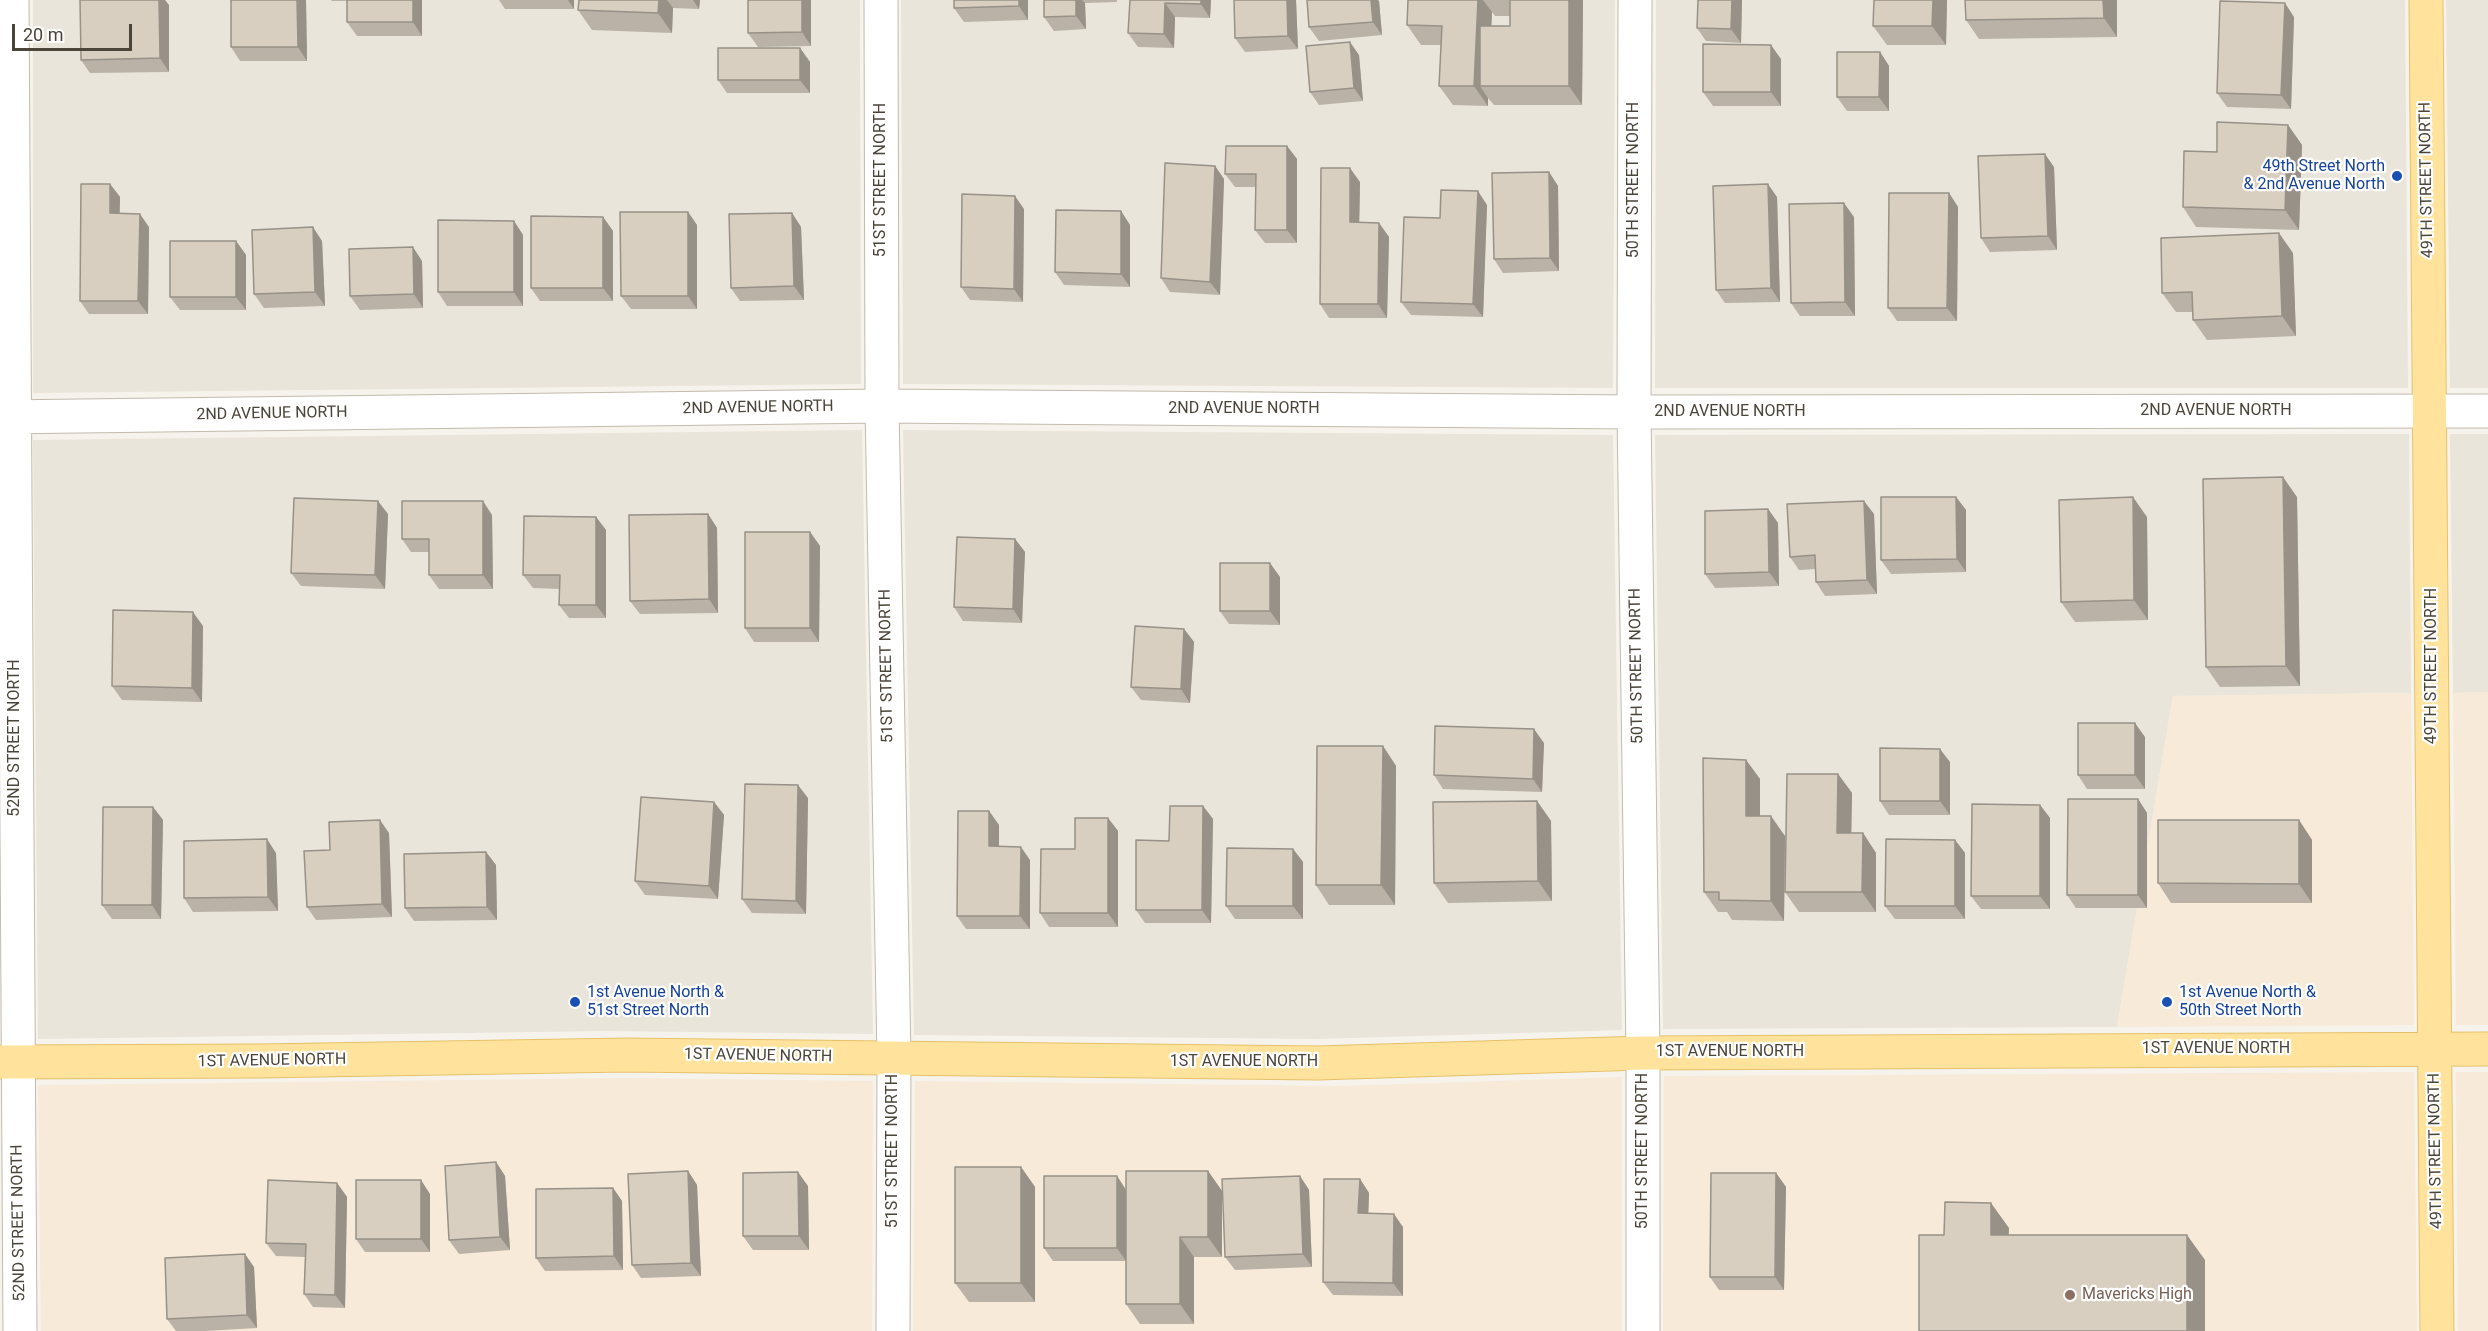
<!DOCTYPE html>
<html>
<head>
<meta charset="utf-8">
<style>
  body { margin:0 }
  #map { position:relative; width:2488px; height:1331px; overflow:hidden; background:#f6f3ec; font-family:Roboto,sans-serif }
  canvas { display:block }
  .scale { position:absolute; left:12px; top:24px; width:120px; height:27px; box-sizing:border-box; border:3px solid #4b4439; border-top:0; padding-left:8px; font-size:18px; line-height:21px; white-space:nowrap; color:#4b4439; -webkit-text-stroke:4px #fff; paint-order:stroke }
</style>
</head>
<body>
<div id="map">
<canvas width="2488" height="1331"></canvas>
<div class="scale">20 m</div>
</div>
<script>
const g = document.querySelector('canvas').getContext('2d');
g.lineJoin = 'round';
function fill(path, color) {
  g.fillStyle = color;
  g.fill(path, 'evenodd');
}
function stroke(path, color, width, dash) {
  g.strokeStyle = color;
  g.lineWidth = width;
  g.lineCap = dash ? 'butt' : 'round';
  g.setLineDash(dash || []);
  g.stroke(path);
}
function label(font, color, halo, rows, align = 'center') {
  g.font = font + ' Roboto,sans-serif';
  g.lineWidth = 4.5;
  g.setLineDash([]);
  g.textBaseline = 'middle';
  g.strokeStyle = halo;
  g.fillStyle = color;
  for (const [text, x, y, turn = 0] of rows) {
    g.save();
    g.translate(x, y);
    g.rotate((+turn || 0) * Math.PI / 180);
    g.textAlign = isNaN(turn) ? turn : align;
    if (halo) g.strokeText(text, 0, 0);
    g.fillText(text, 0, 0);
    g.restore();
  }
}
fill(new Path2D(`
  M33 0H860L861 384 33 393Z
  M901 0H1615L1613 388 903 384Z
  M1656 0H2405L2408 388H1655Z
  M2446 0H2488V388H2450Z
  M862 430 873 1034 606 1031 38 1039 33 440Z
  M903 430 1613 435 1622 1030 1318 1039 914 1035Z
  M2409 434 2411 693 2173 696 2117 1027 1663 1029 1655 435Z
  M2450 434H2488V692L2453 693Z`), '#eae5da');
fill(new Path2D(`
  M2488 692V1025H2456L2453 693Z
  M2411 693 2414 1025 2117 1027 2173 696Z
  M2414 1072 2417 1331H1663L1664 1076Z
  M2456 1072H2488V1331H2458Z
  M1622 1077V1331H913L915 1081 1339 1086Z
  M627 1078 873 1081 872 1331H41L38 1085Z`), '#f7ead8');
const minor = new Path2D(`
  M12 0 20 1331
  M881 0 882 406 894 1058 893 1331
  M1635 0 1634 412 1643 1053V1331
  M0 417 882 406 1634 412 2488 411`);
const major = new Path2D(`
  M2426 0 2437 1331
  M0 1062 259 1061 627 1055 1318 1063 1643 1053 2488 1049`);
stroke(minor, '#c2bbae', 35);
stroke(major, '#e6c16a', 35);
stroke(minor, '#fff', 33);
stroke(major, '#ffe39c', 33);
fill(new Path2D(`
  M231 0H306L307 61H240L231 47Z
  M331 0H422V36H357L347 22V1H332Z
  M499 0H574V9H505Z
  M579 0H700L699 9 673 8 672 33 592 30 578 10Z
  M748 0H811V46L758 47 748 33Z
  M954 0H1028V20L964 22 954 8Z
  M1044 0H1117V2L1085 3 1086 29 1054 31 1044 17Z
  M1130 0H1211L1210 18 1175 17 1174 48 1138 47 1128 33Z
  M1234 0H1296L1298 49 1245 52 1235 38Z
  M1408 0H1583L1582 105H1494L1488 98V106L1453 105 1439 86 1441 45H1421L1407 25ZM1492 12 1495 16H1510V26H1491Z
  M1698 0H1742L1741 43 1706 41 1697 28Z
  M1947 0 1946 45H1887L1873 26Z
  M1965 0H2117V37L1979 39 1966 20Z
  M1379 1 1382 35 1319 41 1309 27Z
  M169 5V72L90 73 81 60Z
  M2294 17 2291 109 2227 107 2217 93Z
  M800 48 810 62V93H727L718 80Z
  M1880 52 1889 66V111H1847L1837 97Z
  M1359 55 1363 101 1319 105 1310 92Z
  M1781 59V106H1713L1703 92Z
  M2288 125 2302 145 2299 230 2196 227 2183 207 2217 152Z
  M1287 146 1297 159V243H1265L1255 230 1256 187H1235L1225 174Z
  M1215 166 1224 179 1220 295 1170 292 1161 278Z
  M2054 167 2057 250 1990 252 1981 238Z
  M1549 172 1558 186 1559 271 1503 273 1494 259Z
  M1360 182 1359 223H1379L1389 237 1387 318H1329L1320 304Z
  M110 184 120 197V213L149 227 148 314H89L80 301Z
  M1949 193 1958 207 1957 321H1897L1888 308Z
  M1777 197 1780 302 1725 303 1716 290Z
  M1487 205 1483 317 1411 315 1401 302 1440 218Z
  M1024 209 1023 302 970 300 961 287Z
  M1121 211 1130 225V287L1064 285 1055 272Z
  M688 212 697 225V309H631L621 296Z
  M792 213 801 227 804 300 740 301 731 288Z
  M603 217 613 231V301H540L531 288Z
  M1854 217 1855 316H1800L1791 303Z
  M514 221 523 235V306H447L438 292Z
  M236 241 246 255V310H180L170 297Z
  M322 241 325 306 264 308 254 294Z
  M2293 253 2296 336 2207 340 2193 320V312H2176L2162 293Z
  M422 261 423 308 360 310 350 296Z
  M1956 497 1966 510V572L1891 574 1881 560Z
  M2297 497 2300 686 2220 687 2206 667Z
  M1768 509 1778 523 1779 586 1715 588 1705 574Z
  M388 514 385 589 301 586 291 573Z
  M708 514 717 528 718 613 640 614 630 601Z
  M1874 514 1877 594 1825 596 1816 582V569L1799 570 1790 557Z
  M492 515 493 589H439L429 575V552H411L402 539Z
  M596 517 606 530V618H569L559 605V589L533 588 523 575Z
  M2147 517 2148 620 2075 622 2061 602Z
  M810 532 820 546 819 642H754L745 628Z
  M1015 539 1025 552 1022 623 963 621 954 607Z
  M1280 577V625L1229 624 1220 611Z
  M203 626 202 702 122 700 112 686Z
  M1184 629 1194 642 1190 703 1141 700 1131 687Z
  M2145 737V789H2087L2078 775Z
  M1544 743 1542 792 1443 789 1434 775Z
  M1383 746 1396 766 1395 905H1329L1316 885Z
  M1746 760 1760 779V816L1785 836 1784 921 1732 920 1727 912H1718L1704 892Z
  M1950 762V815H1889L1880 801Z
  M1838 774 1852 793 1851 833H1863L1876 853V912H1799L1785 892Z
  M808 798 806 914 752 913 742 899Z
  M2138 799 2147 813V908H2076L2067 895Z
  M1537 801 1551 821 1552 901 1448 903 1434 883Z
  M714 802 724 815 718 899 645 895 635 881Z
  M2040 805 2050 818V909H1981L1971 896Z
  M1203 806 1213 819 1211 923H1145L1136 910 1169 841Z
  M153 807 163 820 161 919H112L102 905Z
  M989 811 999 825V846L1030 860V929H966L957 916Z
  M1108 818 1118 831V927H1049L1040 913 1075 849Z
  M2299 820 2312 840V903H2171L2158 883Z
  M389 833 392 917 316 920 307 907 330 850Z
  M1955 840 1965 853V919H1895L1885 906Z
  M1293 849 1303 862V919H1235L1226 906Z
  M486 852 496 865 497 920 414 921 405 908Z
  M276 853 278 911 193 912 184 898Z
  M496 1162 505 1176 510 1250 459 1254 449 1240Z
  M1021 1167 1035 1187V1302H969L955 1283Z
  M688 1171 697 1185 701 1276 641 1278 632 1265Z
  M1208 1171 1222 1191V1257H1194V1324H1140L1126 1304V1261H1053L1044 1248 1117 1176 1126 1190Z
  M1776 1173 1786 1187 1784 1290H1719L1710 1277Z
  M1300 1176 1309 1190 1312 1267 1235 1270 1225 1257Z
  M1360 1179 1369 1193 1368 1213 1403 1227V1296L1333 1295 1323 1282Z
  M337 1183 347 1197 345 1308 313 1307 304 1294 305 1257 276 1256 266 1243Z
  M808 1186 809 1250H753L743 1236Z
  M613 1188 622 1201 623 1270 545 1271 536 1258Z
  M430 1194V1252H365L356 1239Z
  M254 1267 257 1328 205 1331H176L167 1319Z`), '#bab2a6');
fill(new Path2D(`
  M159 0H165L169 5V72L160 58Z
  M297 0H306L307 61 298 47Z
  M413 0H422V36L413 22Z
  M568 0H574V9Z
  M659 0H667L673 8 672 33 658 13Z
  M693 0H700L699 9Z
  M802 0H811V46L802 32Z
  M1019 0H1028V20L1019 6Z
  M1076 0H1082L1085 3 1086 29 1076 16Z
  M1201 0H1211L1210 18 1201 4Z
  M1287 0H1296L1298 49 1288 36Z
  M1371 0H1378L1379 1 1382 35 1373 22Z
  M1478 0H1483L1492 12 1489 86H1480L1488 98V106L1474 86Z
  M1569 0H1583L1582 105 1569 86Z
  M1732 0H1742L1741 43 1731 29Z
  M1933 0H1947L1946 45 1932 26Z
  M2103 0H2117V37L2104 18Z
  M1165 3 1175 17 1174 48 1164 34Z
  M2285 3 2294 17 2291 109 2281 95Z
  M1350 42 1359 55 1363 101 1354 88Z
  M1771 45 1781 59V106L1771 92Z
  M800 48 810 62V93L800 80Z
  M1880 52 1889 66V111L1879 97Z
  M2288 125 2302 145 2299 230 2285 210Z
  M1287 146 1297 159V243L1287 230Z
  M2045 154 2054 167 2057 250 2048 236Z
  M1215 166 1224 179 1220 295 1210 282Z
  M1350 168 1360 182 1359 236 1350 222Z
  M1549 172 1558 186 1559 271 1550 258Z
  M110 184 120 197 119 227 110 213Z
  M1768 184 1777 197 1780 302 1771 288Z
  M1478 191 1487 205 1483 317 1473 304Z
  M1949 193 1958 207 1957 321 1947 308Z
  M1015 196 1024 209 1023 302 1014 289Z
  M1844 203 1854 217 1855 316 1845 302Z
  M1121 211 1130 225V287L1121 274Z
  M688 212 697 225V309L688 296Z
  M792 213 801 227 804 300 794 286Z
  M140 214 149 227 148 314 138 301Z
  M603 217 613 231V301L603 288Z
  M514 221 523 235V306L514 292Z
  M1379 223 1389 237 1387 318 1378 304Z
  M313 227 322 241 325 306 315 292Z
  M2279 233 2293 253 2296 336 2282 316Z
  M236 241 246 255V310L236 297Z
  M413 247 422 261 423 308 414 294Z
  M2283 477 2297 497 2300 686 2286 666Z
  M1956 497 1966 510V572L1957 559Z
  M2133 497 2147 517 2148 620 2134 600Z
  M378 501 388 514 385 589 375 575Z
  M483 501 492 515 493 589 483 575Z
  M1864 501 1874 514 1877 594 1867 580Z
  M1768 509 1778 523 1779 586 1769 572Z
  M708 514 717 528 718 613 709 599Z
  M596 517 606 530V618L596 605Z
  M810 532 820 546 819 642 810 628Z
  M1015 539 1025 552 1022 623 1013 609Z
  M1270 563 1280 577V625L1270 611Z
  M193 612 203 626 202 702 192 688Z
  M1184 629 1194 642 1190 703 1181 689Z
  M2135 723 2145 737V789L2135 775Z
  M1534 729 1544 743 1542 792 1533 779Z
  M1383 746 1396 766 1395 905 1381 885Z
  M1940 749 1950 762V815L1940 801Z
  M1746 760 1760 779V835L1746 816Z
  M1838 774 1852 793 1851 853 1837 833Z
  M798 785 808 798 806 914 796 901Z
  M2138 799 2147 813V908L2138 895Z
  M1537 801 1551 821 1552 901 1538 881Z
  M714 802 724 815 718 899 709 886Z
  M2040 805 2050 818V909L2040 896Z
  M1203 806 1213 819 1211 923 1202 910Z
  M153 807 163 820 161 919 152 905Z
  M989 811 999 825V859L989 846Z
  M1771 816 1785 836 1784 921 1771 901Z
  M1108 818 1118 831V927L1108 913Z
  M380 820 389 833 392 917 382 904Z
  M2299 820 2312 840V903L2299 884Z
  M1863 833 1876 853V912L1862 892Z
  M267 839 276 853 278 911 268 897Z
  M1955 840 1965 853V919L1955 906Z
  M1021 847 1030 860V929L1020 916Z
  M1293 849 1303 862V919L1293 906Z
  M486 852 496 865 497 920 487 907Z
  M496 1162 505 1176 510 1250 500 1237Z
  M1021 1167 1035 1187V1302L1021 1283Z
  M688 1171 697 1185 701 1276 691 1263Z
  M1208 1171 1222 1191V1257L1208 1237Z
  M798 1172 808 1186 809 1250 799 1236Z
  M1776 1173 1786 1187 1784 1290 1775 1277Z
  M1117 1176 1126 1190V1261L1117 1248Z
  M1300 1176 1309 1190 1312 1267 1303 1254Z
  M1360 1179 1369 1193 1368 1226 1358 1213Z
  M421 1180 430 1194V1252L421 1239Z
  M337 1183 347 1197 345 1308 335 1295Z
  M613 1188 622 1201 623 1270 614 1256Z
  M1991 1203 2009 1228 2008 1260 1991 1235Z
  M1394 1214 1403 1227V1296L1393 1283Z
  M2187 1235 2205 1260V1331H2187Z
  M1180 1237 1194 1257V1324L1180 1304Z
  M245 1254 254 1267 257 1328 247 1315Z`), '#979187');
const building = new Path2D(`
  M80 0H159L160 58 81 60Z
  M231 0H297L298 47H231Z
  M347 0H413V22H347Z
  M579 0H659L658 13 578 10Z
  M748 0H802V32L748 33Z
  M954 0H1019V6L954 8Z
  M1044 0H1076V16L1044 17Z
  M1130 0H1201V4L1165 3 1164 34 1128 33Z
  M1234 0H1287L1288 36 1235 38Z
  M1307 0H1371L1373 22 1309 27Z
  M1408 0H1478L1474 86H1439L1442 26 1407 25Z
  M1510 0H1569V86H1480V26H1510Z
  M1698 0H1732L1731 29 1697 28Z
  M1874 0H1933L1932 26H1873Z
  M1965 0H2103L2104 18 1966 20Z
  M2220 1 2285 3 2281 95 2217 93Z
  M1350 42 1354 88 1310 92 1306 46Z
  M1703 44 1771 45V92H1703Z
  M718 48H800V80H718Z
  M1837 52H1880L1879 97H1837Z
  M2217 122 2288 125 2285 210 2183 207 2184 151 2217 152Z
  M1226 146H1287V230H1255L1256 174H1225Z
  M2045 154 2048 236 1981 238 1978 156Z
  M1165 163 1215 166 1210 282 1161 278Z
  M1321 168H1350V222L1379 223 1378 304H1320Z
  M1549 172 1550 258 1494 259 1492 173Z
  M81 184H110V213L140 214 138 301H80Z
  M1768 184 1771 288 1716 290 1713 186Z
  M1441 190 1478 191 1473 304 1401 302 1404 217 1440 218Z
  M1889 193H1949L1947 308H1888Z
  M962 194 1015 196 1014 289 961 287Z
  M1844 203 1845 302 1791 303 1789 204Z
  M1056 210 1121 211V274L1055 272Z
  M620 212H688V296H621Z
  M792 213 794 286 731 288 729 214Z
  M531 216 603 217V288H531Z
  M438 220 514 221V292H438Z
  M313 227 315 292 254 294 252 230Z
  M2279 233 2282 316 2193 320 2192 292 2162 293 2161 238Z
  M170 241H236V297H170Z
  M413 247 414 294 350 296 349 249Z
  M2283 477 2286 666 2206 667 2203 479Z
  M1881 497H1956L1957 559 1881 560Z
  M2133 497 2134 600 2061 602 2059 500Z
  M294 498 378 501 375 575 291 573Z
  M402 501H483V575H429V539H402Z
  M1864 501 1867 580 1816 582 1815 555 1790 557 1787 504Z
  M1768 509 1769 572 1705 574V511Z
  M708 514 709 599 630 601 629 515Z
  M524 516 596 517V605H559L560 575H523Z
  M745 532H810V628H745Z
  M957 537 1015 539 1013 609 954 607Z
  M1220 563H1270V611H1220Z
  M113 610 193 612 192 688 112 686Z
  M1135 626 1184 629 1181 689 1131 687Z
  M2078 723H2135V775H2078Z
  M1435 726 1534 729 1533 779 1434 775Z
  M1317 746H1383L1381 885H1316Z
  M1880 748 1940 749V801H1880Z
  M1703 758 1746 760V816H1771V901L1719 900V892H1704Z
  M1787 774H1838L1837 833H1863L1862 892H1785Z
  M745 784 798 785 796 901 742 899Z
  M641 797 714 802 709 886 635 881Z
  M2068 799H2138V895H2067Z
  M1537 801 1538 881 1434 883 1433 802Z
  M1972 804 2040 805V896H1971Z
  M1170 806H1203L1202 910H1136V840L1169 841Z
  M103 807H153L152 905H102Z
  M958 811H989V846L1021 847 1020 916H957Z
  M1075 818H1108V913H1040L1041 849H1075Z
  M380 820 382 904 307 907 304 851 330 850 329 822Z
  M2158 820H2299V884L2158 883Z
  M267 839 268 897 184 898V841Z
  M1886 839 1955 840V906H1885Z
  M1227 848 1293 849V906H1226Z
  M486 852 487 907 405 908 404 854Z
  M496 1162 500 1237 449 1240 445 1166Z
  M955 1167H1021V1283H955Z
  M688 1171 691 1263 632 1265 628 1174Z
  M1126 1171H1208V1237H1180V1304H1126Z
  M798 1172 799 1236H743V1173Z
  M1711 1173H1776L1775 1277H1710Z
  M1044 1176H1117V1248H1044Z
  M1300 1176 1303 1254 1225 1257 1222 1179Z
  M1324 1179H1360L1358 1213 1394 1214 1393 1283 1323 1282Z
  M268 1180 337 1183 335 1295 304 1294 306 1244 266 1243Z
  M356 1180H421V1239H356Z
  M613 1188 614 1256 536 1258V1189Z
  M1945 1202 1991 1203V1235H2187V1331H1919V1235H1944Z
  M245 1254 247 1315 167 1319 165 1258Z`);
fill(building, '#d8cfc1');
stroke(building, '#979187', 1.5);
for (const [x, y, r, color] of [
  [2397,176,6,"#1a4fb4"],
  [575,1002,6,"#1a4fb4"],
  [2167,1002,6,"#1a4fb4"],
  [2070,1295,6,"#8d6e63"]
]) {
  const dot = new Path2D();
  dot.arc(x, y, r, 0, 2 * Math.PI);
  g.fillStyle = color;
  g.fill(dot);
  stroke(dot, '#fff', 2);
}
label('16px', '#164399', '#fff', [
  ["49th Street North",2385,167,"right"],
  ["& 2nd Avenue North",2385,185,"right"],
  ["1st Avenue North &",587,993],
  ["51st Street North",587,1011],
  ["1st Avenue North &",2179,993],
  ["50th Street North",2179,1011]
], 'left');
label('16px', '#4b4439', '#fff', [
  ["51ST STREET NORTH",881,180,-90],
  ["50TH STREET NORTH",1634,180,-90],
  ["49TH STREET NORTH",2427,180,-91],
  ["2ND AVENUE NORTH",758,408,-1],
  ["2ND AVENUE NORTH",1244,409],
  ["2ND AVENUE NORTH",2216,411],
  ["2ND AVENUE NORTH",1730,412],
  ["2ND AVENUE NORTH",272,414,-1],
  ["51ST STREET NORTH",887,666,-91],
  ["50TH STREET NORTH",1637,666,-91],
  ["49TH STREET NORTH",2432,666,-90],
  ["52ND STREET NORTH",15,738,-90],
  ["1ST AVENUE NORTH",2216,1049],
  ["1ST AVENUE NORTH",1730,1052],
  ["1ST AVENUE NORTH",758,1056,1],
  ["1ST AVENUE NORTH",272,1061,-1],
  ["1ST AVENUE NORTH",1244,1062],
  ["51ST STREET NORTH",893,1151,-90],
  ["50TH STREET NORTH",1643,1151,-90],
  ["49TH STREET NORTH",2436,1151,-91],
  ["52ND STREET NORTH",19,1223,-91]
]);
label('16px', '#785e54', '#fff', [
  ["Mavericks High",2082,1295]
], 'left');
</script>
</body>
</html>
